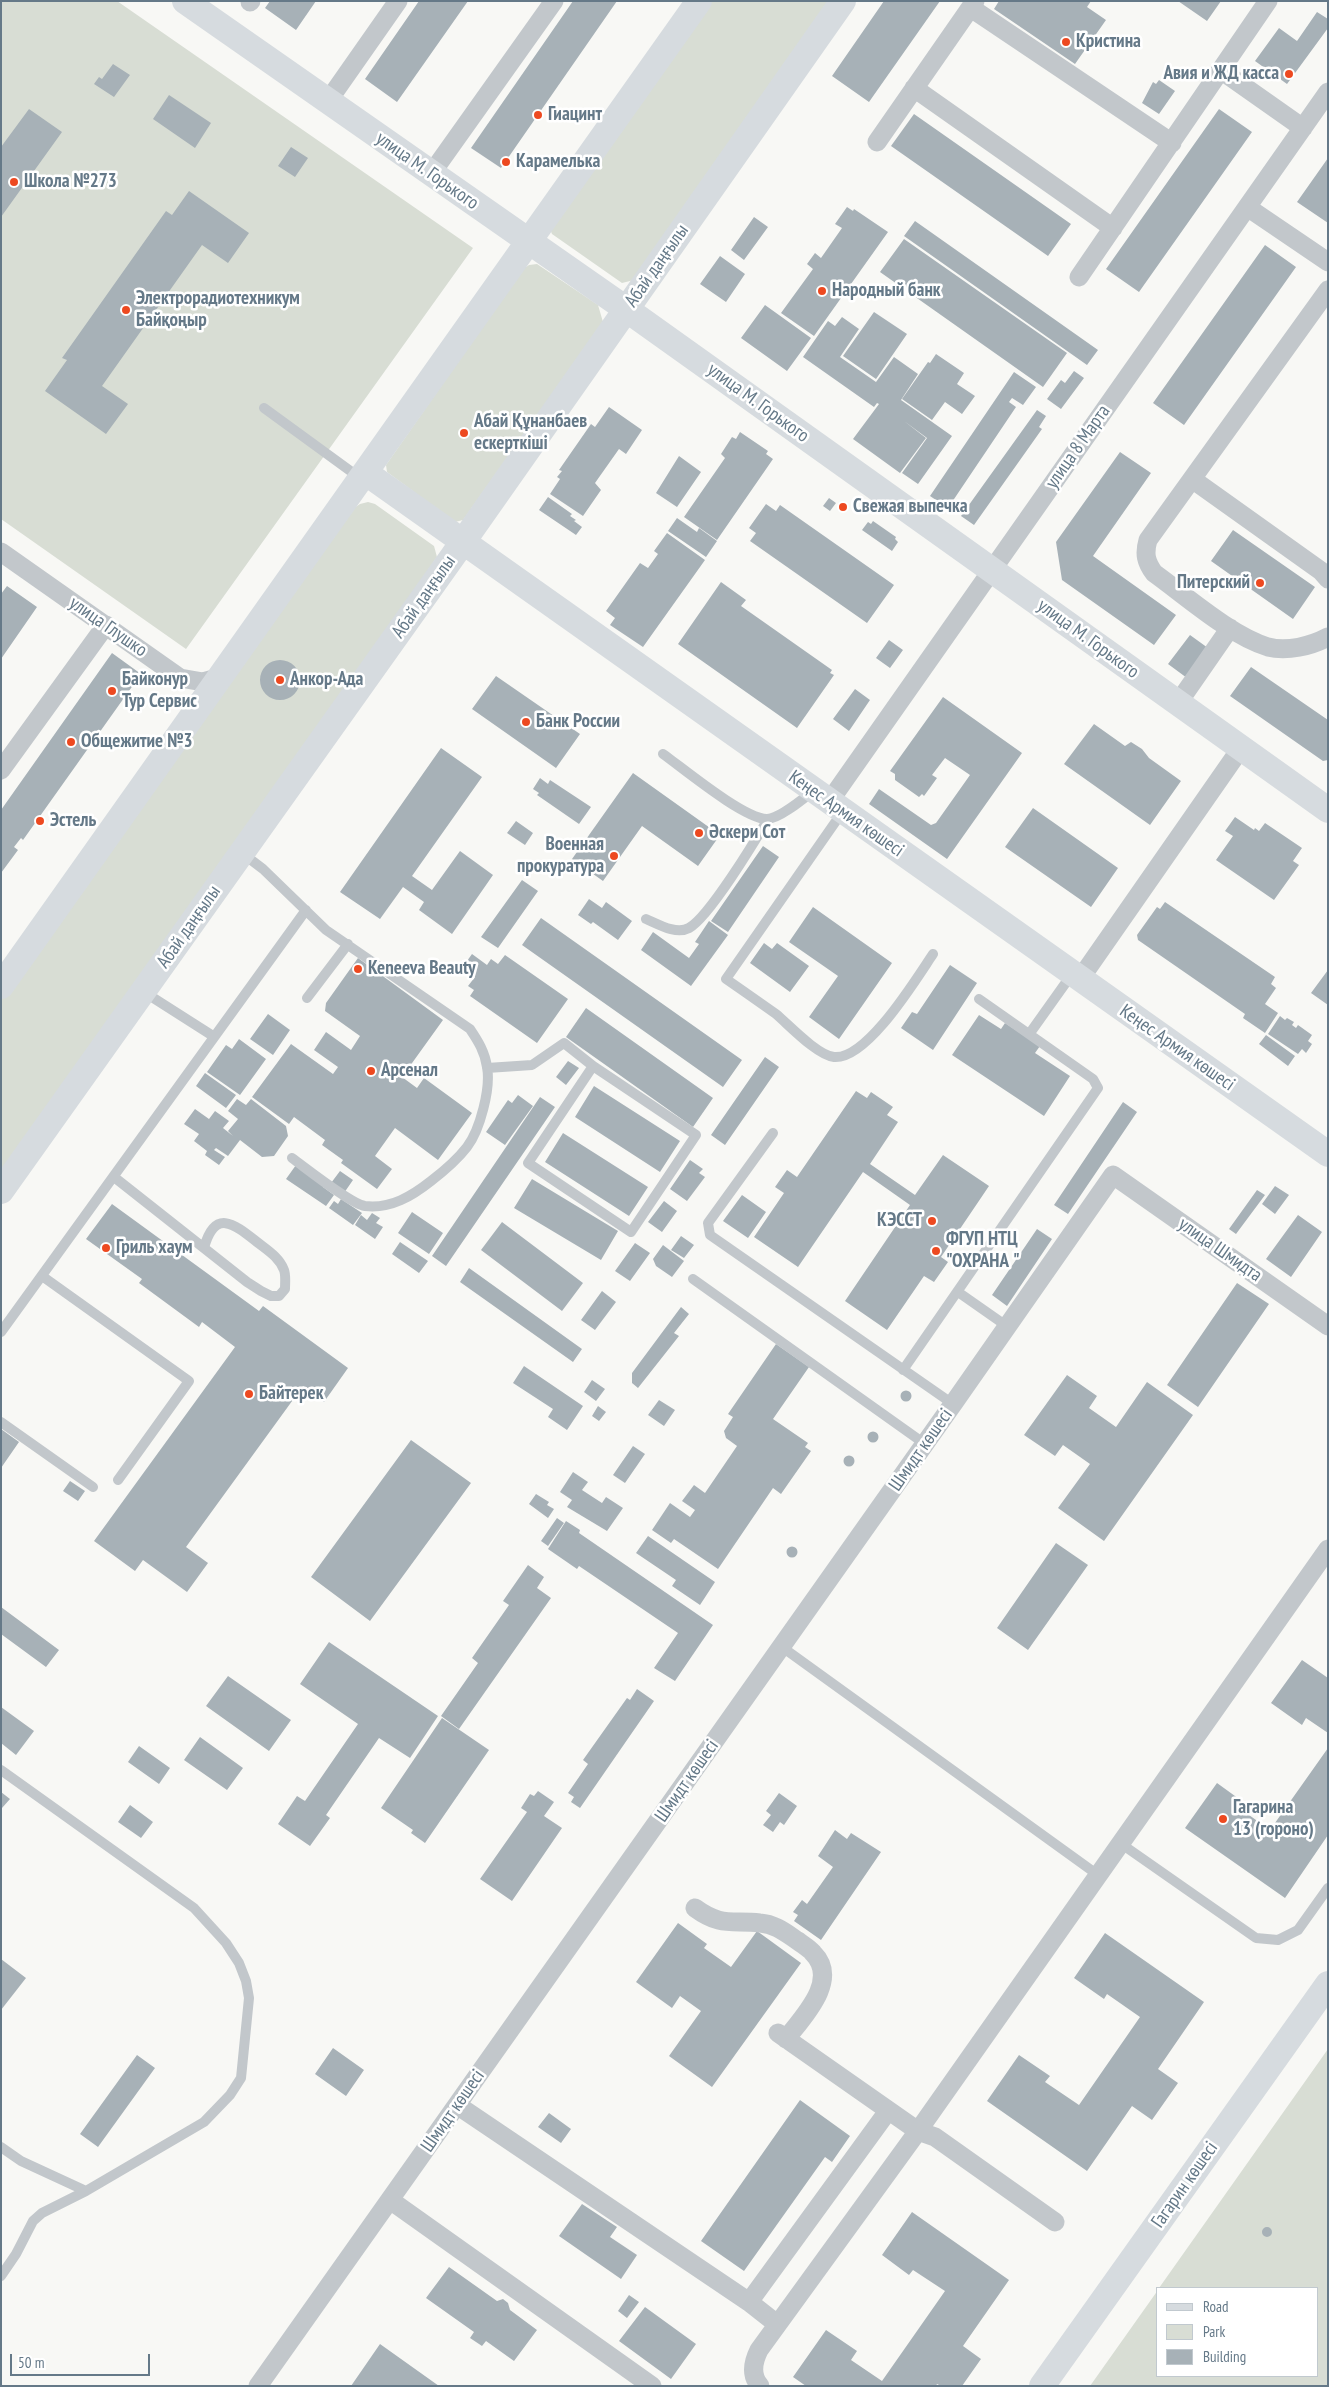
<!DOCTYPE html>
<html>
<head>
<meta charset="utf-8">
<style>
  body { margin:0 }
  #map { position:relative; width:1329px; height:2387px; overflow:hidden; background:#f8f8f5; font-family:"PT Sans Narrow",sans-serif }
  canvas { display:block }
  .frame { position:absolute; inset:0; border:2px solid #657988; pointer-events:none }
  .legend { position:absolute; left:1156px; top:2287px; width:162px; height:90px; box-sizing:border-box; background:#fff; border:1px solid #c1c9cf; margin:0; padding:6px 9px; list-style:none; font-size:15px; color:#657988 }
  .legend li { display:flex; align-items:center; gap:10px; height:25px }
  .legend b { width:25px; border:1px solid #c1c9cf }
  .scale { position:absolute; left:10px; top:2354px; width:140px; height:22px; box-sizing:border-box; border:2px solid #657988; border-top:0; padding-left:6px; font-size:15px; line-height:18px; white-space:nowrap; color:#657988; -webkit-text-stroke:4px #fff; paint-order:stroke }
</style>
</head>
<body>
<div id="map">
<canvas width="1329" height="2387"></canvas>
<div class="frame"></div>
<ul class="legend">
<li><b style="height:6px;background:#d6dbdf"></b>Road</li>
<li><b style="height:14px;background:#d8ddd4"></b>Park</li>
<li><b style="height:14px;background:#a7b1b7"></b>Building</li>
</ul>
<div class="scale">50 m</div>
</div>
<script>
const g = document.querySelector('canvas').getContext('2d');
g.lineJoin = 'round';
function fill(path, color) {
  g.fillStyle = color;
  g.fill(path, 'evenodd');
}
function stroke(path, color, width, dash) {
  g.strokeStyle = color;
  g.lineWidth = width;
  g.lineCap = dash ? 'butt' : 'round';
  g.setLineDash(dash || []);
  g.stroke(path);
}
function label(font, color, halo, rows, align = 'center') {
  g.font = font + ' "PT Sans Narrow",sans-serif';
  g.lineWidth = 5;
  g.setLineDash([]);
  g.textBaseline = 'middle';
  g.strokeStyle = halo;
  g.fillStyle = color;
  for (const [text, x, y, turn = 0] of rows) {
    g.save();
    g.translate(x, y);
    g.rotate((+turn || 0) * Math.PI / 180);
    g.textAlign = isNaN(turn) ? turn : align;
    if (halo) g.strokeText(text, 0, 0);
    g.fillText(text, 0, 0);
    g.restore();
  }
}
fill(new Path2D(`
  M1 1H117L473 248 186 649 1 519Z
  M708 1H832L634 280 622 283 552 234 550 229Z
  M537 264 598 305 603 322 463 520 455 522 387 472 386 465 523 269 529 265Z
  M368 502 375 504 434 546 437 557 1 1177V999L351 510 360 504Z
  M1328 2049V2386H1090L1158 2290V2376H1318V2288H1159Z`), '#d8ddd4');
fill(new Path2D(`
  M270 1H316L296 30 265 8Z
  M419 1H468L397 102 365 79Z
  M573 1H617L501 168 471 148Z
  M884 1H940L869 102 832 76Z
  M999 1H1091L1087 7 1106 20 1075 64 994 9Z
  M1178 1H1221L1207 21Z
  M1317 12 1328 19V28L1287 84 1255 61 1279 28 1297 41Z
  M113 64 130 75 114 97 94 84 99 77 102 79Z
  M1159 80 1175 91 1159 114 1142 103 1153 82 1156 84Z
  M169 95 211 123 195 148 153 119Z
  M29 109 62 132 1 217V147Z
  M1219 109 1252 132 1139 292 1106 269Z
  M914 114 1071 224 1048 256 891 146Z
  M291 147 308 158 295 177 278 166Z
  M1328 158V223L1297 202Z
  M189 191 249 233 228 263 202 245 102 386 128 404 106 434 45 391 67 360 62 358 166 211 172 215Z
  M847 207 853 211 854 209 888 232 814 336 781 313 813 269 807 264 815 253 821 258 842 228 835 224Z
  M754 217 768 227 744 260 731 250Z
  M915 221 1098 350 1087 365 904 236Z
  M904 239 1067 353 1043 387 880 272Z
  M1265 245 1296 267 1184 425 1153 403Z
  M720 256 745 274 726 302 700 284Z
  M765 305 811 338 787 371 741 338Z
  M874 312 907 334 876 379 843 356Z
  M842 317 859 329 840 357 876 382 894 357 918 374 901 400 952 436 918 484 902 473 927 438 904 421 926 438 900 473 853 439 879 404 877 403 874 407 803 357 828 321 835 326Z
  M936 354 964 373 957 384 975 396 962 414 945 402 932 420 902 399 928 362 930 363Z
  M1074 371 1084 378 1061 409 1047 399 1061 380 1065 383Z
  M1014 372 1036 387 1023 405 1012 398 1009 402 1016 407 948 508 930 496Z
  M609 407 642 430 626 454 619 449 595 483 601 490 583 516 550 494 560 479 557 477 562 471 559 470 591 424 595 427Z
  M1037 410 1046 416 1039 427 1042 429 974 525 961 516Z
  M740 432 768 451 766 454 773 459 717 540 684 517 725 458 721 454 732 437 736 439Z
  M1120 452 1151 473 1093 556 1176 615 1154 645 1062 580 1056 542Z
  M679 456 701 472 677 507 656 493Z
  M548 497 572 514 570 516 576 520 574 521 582 527 576 535 539 510Z
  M829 498 836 503 830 511 823 506Z
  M766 504 776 511 780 505 894 585 867 623 750 541 756 533 749 528Z
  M677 518 697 532 699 528 717 541 706 557 668 531Z
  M873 521 896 537 895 539 898 542 892 551 862 530 868 522 871 524Z
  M1233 530 1315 587 1293 619 1211 561Z
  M667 533 705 560 643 647 610 625 615 618 606 611 640 563 648 568 658 554 654 551Z
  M721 582 746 600 741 606 832 670 830 673 834 675 797 728 678 644Z
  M7 586 37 607 1 659V594Z
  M1190 635 1208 648 1187 678 1168 664Z
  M889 640 903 650 890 668 876 658Z
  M112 653 141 674 23 840 21 838 14 847 18 850 1 873V810Z
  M260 680a20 20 0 1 1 40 0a20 20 0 1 1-40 0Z
  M1251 667 1328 720V760L1323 761 1230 696Z
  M496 676 580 734 556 768 472 709Z
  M855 689 870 700 849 731 833 719Z
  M943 697 1022 753 947 859 869 804 879 789 931 825 936 823 970 775 945 758 932 775 937 778 924 796 922 794 919 797 895 780V774L890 771Z
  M1094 724 1125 746 1131 742 1142 749 1149 758 1181 781 1150 825 1064 764Z
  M441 748 482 777 412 876 432 890 460 851 493 875 452 934 419 910 424 902 403 887 380 919 340 892Z
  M633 773 720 835 698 866 642 826 603 881 572 859Z
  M540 778 548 784 550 780 591 807 579 824 537 795 539 793 533 789Z
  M1033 808 1118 868 1091 907 1005 847Z
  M1235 817 1254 830 1255 828 1259 831 1265 823 1302 848 1293 861 1299 865 1274 900 1216 860 1233 836 1225 831Z
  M516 821 533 833 525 845 507 833Z
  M763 846 779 857 728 932 711 921Z
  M522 880 538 891 498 948 481 937Z
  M589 899 602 908 606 902 632 921 618 940 593 922 591 924 578 915Z
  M1165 902 1275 977 1271 984 1276 988 1265 1004 1278 1013 1265 1033 1243 1018 1245 1014 1138 940 1137 935 1157 907 1160 909Z
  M813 907 892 963 839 1039 809 1017 838 976 789 942Z
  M541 918 742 1060 723 1087 522 945Z
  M709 921 728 935 691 986 641 950 653 932 689 958 699 944 695 942Z
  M764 943 772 949 777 943 809 966 790 992 750 963Z
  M472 954 487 965 491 959 498 964 505 955 568 999 537 1043 470 996 474 990 468 986 475 977 462 968Z
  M358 958 443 1020 402 1077 417 1088 424 1078 472 1113 438 1160 395 1128 375 1156 392 1169 377 1189 341 1163 343 1160 322 1145 325 1140 294 1117 289 1124 252 1097 291 1044 333 1074 338 1067 314 1050 326 1032 351 1050 360 1036 325 1011 326 1003Z
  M950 965 977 983 933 1050 901 1028 912 1012 917 1014Z
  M1328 970V1005L1311 993Z
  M586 1008 713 1098 693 1127 566 1037Z
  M268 1014 290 1030 273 1055 250 1039Z
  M979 1015 1001 1029 1005 1023 1040 1046 1035 1053 1070 1076 1044 1116 952 1055Z
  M1280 1016 1285 1020 1287 1018 1294 1022 1292 1025 1296 1028 1298 1025 1312 1035 1308 1041 1312 1044 1306 1053 1302 1049 1298 1054 1268 1034Z
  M1266 1035 1295 1056 1288 1066 1259 1044Z
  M239 1039 266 1059 240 1095 207 1072 226 1045 232 1049Z
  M765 1057 779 1067 725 1145 711 1135Z
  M568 1061 579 1068 566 1085 556 1077Z
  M205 1073 236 1095 226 1108 196 1086Z
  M594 1086 680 1141 660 1172 575 1117Z
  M856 1091 867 1098 871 1092 893 1107 887 1115 898 1122 870 1164 915 1195 943 1155 989 1186 941 1257 948 1262 934 1282 924 1276 887 1330 845 1301 910 1205 863 1172 798 1267 754 1237 784 1193 775 1187 787 1170 797 1177Z
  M518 1095 533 1106 505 1145 486 1132 508 1100 512 1103Z
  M540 1097 555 1107 446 1266 432 1256Z
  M237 1099 246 1105 251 1099 286 1126 288 1136 274 1156 262 1157 240 1140 228 1156 216 1148 214 1150 225 1157 219 1165 205 1155 207 1151 194 1141 199 1134 184 1124 195 1109 209 1119 215 1111 229 1121 223 1128 233 1136 228 1131 238 1119 228 1111Z
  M1123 1102 1137 1112 1068 1214 1054 1205Z
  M563 1133 648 1187 629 1216 545 1162Z
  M690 1160 703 1169 699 1173 705 1177 687 1201 670 1189Z
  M296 1165 324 1185 323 1187 334 1195 326 1206 286 1179Z
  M340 1171 353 1180 344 1193 331 1183Z
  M532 1179 618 1231 601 1260 514 1208Z
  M1275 1186 1289 1195 1275 1214 1262 1204Z
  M1257 1190 1265 1195 1236 1234 1229 1229Z
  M742 1195 766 1212 748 1238 723 1221Z
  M341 1199 362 1213 353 1225 329 1208 334 1201 338 1204Z
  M664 1201 677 1211 662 1232 648 1222Z
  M112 1204 259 1311 263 1306 348 1368 324 1402 303 1386 186 1547 208 1563 187 1592 143 1560 135 1571 94 1541 235 1347 202 1322 199 1327 139 1283 142 1279 86 1239Z
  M412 1212 443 1233 429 1254 398 1233Z
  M372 1213 380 1218 376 1223 383 1227 375 1239 355 1225 361 1215 367 1220Z
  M1298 1215 1322 1232 1291 1277 1266 1259Z
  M502 1222 583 1283 562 1311 481 1250Z
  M1037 1229 1052 1239 1007 1306 992 1295Z
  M681 1236 694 1245 684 1258 671 1250Z
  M400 1242 428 1261 419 1273 392 1254Z
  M635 1243 650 1253 630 1281 615 1271Z
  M663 1245 684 1261 672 1277 656 1266 653 1259Z
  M469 1268 582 1349 573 1362 460 1282Z
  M1237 1283 1269 1304 1198 1407 1167 1385Z
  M602 1291 616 1302 595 1330 581 1320Z
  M681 1307 689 1314 674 1333 679 1336 638 1388 632 1383V1373Z
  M776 1344 809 1367 773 1419 808 1443 805 1447 811 1451 781 1494 773 1488 718 1569 674 1539 671 1543 652 1530 670 1503 690 1517 695 1510 682 1501 694 1485 705 1493 737 1446 726 1438 724 1431 733 1417 728 1414Z
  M524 1366 583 1406 567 1430 548 1417 553 1409 513 1383Z
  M1067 1375 1097 1396 1089 1408 1116 1427 1147 1382 1193 1415 1104 1541 1058 1508 1090 1464 1063 1445 1055 1456 1024 1435Z
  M592 1380 605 1389 596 1401 584 1392Z
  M900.5 1396a5.5 5.5 0 1 1 11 0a5.5 5.5 0 1 1-11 0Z
  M659 1400 675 1410 664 1426 648 1415Z
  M598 1406 606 1412 599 1421 592 1416Z
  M1 1429 19 1442 1 1468Z
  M867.5 1437a5.5 5.5 0 1 1 11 0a5.5 5.5 0 1 1-11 0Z
  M411 1440 471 1483 370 1621 311 1577Z
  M633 1446 645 1454 625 1483 613 1475Z
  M843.5 1461a5.5 5.5 0 1 1 11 0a5.5 5.5 0 1 1-11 0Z
  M573 1472 588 1482 582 1490 602 1503 606 1497 623 1508 607 1531 567 1507 572 1500 560 1492Z
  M70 1481 85 1491 78 1501 63 1491Z
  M536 1494 549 1502 547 1505 554 1509 548 1518 529 1504Z
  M557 1518 564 1523 548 1546 541 1541Z
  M566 1521 580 1530 579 1533 713 1625 675 1681 654 1668 678 1633 579 1566 577 1569 548 1549Z
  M648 1536 715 1582 700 1605 672 1586 676 1580 636 1553Z
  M1056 1543 1088 1565 1028 1650 997 1628Z
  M786.5 1552a5.5 5.5 0 1 1 11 0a5.5 5.5 0 1 1-11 0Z
  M528 1565 544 1577 537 1588 551 1598 459 1729 441 1716 478 1663 472 1658 509 1605 503 1601Z
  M1 1607 59 1650 46 1667 1 1634Z
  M329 1642 438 1716 410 1758 379 1738 326 1815 330 1818 310 1846 278 1824 297 1796 305 1801 358 1724 300 1684Z
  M1302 1660 1328 1678V1733L1306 1718 1302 1725 1271 1703Z
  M228 1676 291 1720 269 1751 206 1706Z
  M637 1689 654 1701 580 1808 571 1802 574 1797 568 1793 588 1764 583 1760 627 1698 630 1700Z
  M1 1707 34 1731 16 1755 1 1743Z
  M442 1718 489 1750 425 1843 411 1833 413 1830 381 1808Z
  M200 1737 243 1768 227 1790 184 1760Z
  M139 1746 170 1768 159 1784 128 1762Z
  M1328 1748V1835L1285 1898 1185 1828 1217 1783 1246 1804 1242 1810 1270 1830Z
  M538 1791 554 1802 544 1816 562 1828 512 1901 480 1879 527 1812 521 1808 530 1794 534 1796Z
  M1 1792 10 1799 2 1808 1 1807Z
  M779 1793 797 1806 784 1825 780 1822 773 1832 763 1825 771 1815 766 1811Z
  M130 1805 153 1822 141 1838 118 1822Z
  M835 1830 847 1839 851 1833 881 1852 821 1940 794 1921 798 1915 793 1912 802 1900 807 1904 833 1867 818 1856Z
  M678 1923 707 1944 704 1948 731 1967 757 1931 801 1963 712 2087 669 2056 701 2011 680 1996 672 2008 636 1982Z
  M1105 1933 1204 2002 1158 2069 1178 2083 1152 2120 1132 2106 1087 2171 987 2101 1019 2055 1050 2076 1045 2082 1079 2105 1140 2017 1107 1994 1104 1999 1074 1978Z
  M1 1959 26 1978 1 2010Z
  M333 2048 364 2070 346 2096 315 2074Z
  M137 2055 155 2068 98 2147 80 2134Z
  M800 2100 850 2136 832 2162 825 2157 744 2271 701 2241Z
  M549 2113 571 2129 561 2143 538 2127Z
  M582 2204 617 2227 610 2237 637 2255 621 2279 559 2236Z
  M912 2212 1009 2280 963 2346 981 2359 962 2386H941L937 2384 936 2386H806L793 2377 826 2330 857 2351 851 2360 882 2381 945 2291 913 2270 909 2275 882 2255Z
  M1262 2232a5 5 0 1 1 10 0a5 5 0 1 1-10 0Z
  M449 2267 497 2301 503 2299 508 2303 510 2310 537 2330 514 2361 486 2341 482 2346 470 2338 474 2332 426 2298Z
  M629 2295 639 2302 627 2318 618 2311Z
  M645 2307 696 2344 671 2379 619 2341Z
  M380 2344 439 2386H351Z`), '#a7b1b7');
stroke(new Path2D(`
  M264 408 360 478
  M663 754C684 769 744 819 767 819 779 819 803 799 813 791
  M843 811 726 979C742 990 759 1002 776 1014 790 1026 817 1055 834 1057 867 1060 916 979 933 954
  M242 853 263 869 326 930 470 1029C478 1041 485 1052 487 1067 491 1088 480 1130 467 1147 457 1160 444 1171 431 1181 412 1196 391 1209 365 1206 351 1204 306 1168 292 1158
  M646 919C658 924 676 935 689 928 709 917 755 841 768 819
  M144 992 213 1036
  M307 998 348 944
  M1030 1033 1072 974
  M487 1068 532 1065 564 1043 593 1066 696 1135 631 1232 528 1163 593 1066
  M773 1133 708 1223 710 1235 953 1404
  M114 1177 247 1282 261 1291 271 1296H279L285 1289C285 1283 286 1275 284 1270 279 1257 267 1250 257 1242 234 1224 215 1208 204 1248
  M42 1276 189 1381 118 1480
  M693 1279 925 1444
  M958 1292 1008 1327
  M1 1332 306 910
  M903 1370 1098 1088 1093 1079 979 999
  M1 1422 93 1487
  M782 1647 1098 1875
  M1 1770 194 1908 226 1943 239 1963 246 1981 249 1998 241 2078 230 2095 204 2122 86 2191 42 2213 33 2221 16 2254 1 2276
  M1120 1843 1256 1938 1278 1940 1298 1930 1328 1888
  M1 2147 21 2161 86 2191`), '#c2c7cb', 10);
stroke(new Path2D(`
  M250 2 251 1
  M971 8 1172 143
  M1222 71 1303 128
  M914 88 1113 228
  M328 101 398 1
  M877 142 975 1
  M431 174 554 1
  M1247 207 1328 262
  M1079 277 1268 1
  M1328 290 1148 540C1144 554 1146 562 1154 573 1186 596 1231 636 1268 647 1287 652 1311 646 1328 637
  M1192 479 1321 571 1328 579
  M1 552 180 678 203 682 221 677
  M1178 703 1230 628
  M1 770 106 625
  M829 802 1328 92
  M1080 979 1241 748
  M695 1908C721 1927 731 1920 760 1923 775 1924 786 1933 798 1941 803 1945 809 1948 813 1953 840 1980 803 2017 786 2039
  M778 2033 918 2131 935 2137 1055 2222
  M457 2105 749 2302 777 2324
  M390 2200 652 2386
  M749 2302 888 2111
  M258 2386 953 1404 1113 1175 1328 1326
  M760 2386C750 2375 753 2362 759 2350L918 2131 1328 1549`), '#c2c7cb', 19);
stroke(new Path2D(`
  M185 1 626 309 1328 810
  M366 473 1328 1154
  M1 986 699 1
  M1 1191 453 556 843 1
  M1042 2386 1328 1984`), '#d6dbdf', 26);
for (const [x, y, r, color] of [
  [1066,42,5,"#ed4920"],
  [1289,74,5,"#ed4920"],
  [538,115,5,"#ed4920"],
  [506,162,5,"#ed4920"],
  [14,182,5,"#ed4920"],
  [822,291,5,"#ed4920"],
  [126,310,5,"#ed4920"],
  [464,433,5,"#ed4920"],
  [843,507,5,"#ed4920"],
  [1260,583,5,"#ed4920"],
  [280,680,5,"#ed4920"],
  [112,691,5,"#ed4920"],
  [526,722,5,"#ed4920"],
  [71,742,5,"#ed4920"],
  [40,821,5,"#ed4920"],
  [699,833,5,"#ed4920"],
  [614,856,5,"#ed4920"],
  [358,969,5,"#ed4920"],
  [371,1071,5,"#ed4920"],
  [932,1221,5,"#ed4920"],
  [106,1248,5,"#ed4920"],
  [936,1251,5,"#ed4920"],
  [249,1394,5,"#ed4920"],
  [1223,1819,5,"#ed4920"]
]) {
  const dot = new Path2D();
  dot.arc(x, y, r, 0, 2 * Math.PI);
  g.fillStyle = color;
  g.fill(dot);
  stroke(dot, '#fff', 2);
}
label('bold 19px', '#657988', '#fff', [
  ["Кристина",1076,42],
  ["Авия и ЖД касса",1279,74,"right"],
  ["Гиацинт",548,115],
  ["Карамелька",516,162],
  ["Школа №273",24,182],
  ["Народный банк",832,291],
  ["Электрорадиотехникум",136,299],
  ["Байқоңыр",136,321],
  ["Абай Құнанбаев",474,422],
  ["ескерткіші",474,444],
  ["Свежая выпечка",853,507],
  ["Питерский",1250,583,"right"],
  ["Байконур",122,680],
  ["Тур Сервис",122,702],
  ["Анкор-Ада",290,680],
  ["Банк России",536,722],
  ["Общежитие №3",81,742],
  ["Эстель",50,821],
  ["Әскери Сот",709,833],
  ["Военная",604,845,"right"],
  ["прокуратура",604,867,"right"],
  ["Keneeva Beauty",368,969],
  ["Арсенал",381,1071],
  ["КЭССТ",922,1221,"right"],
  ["ФГУП НТЦ",946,1240],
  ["\"ОХРАНА \"",946,1262],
  ["Гриль хаум",116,1248],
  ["Байтерек",259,1394],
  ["Гагарина",1233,1808],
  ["13 (гороно)",1233,1830]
], 'left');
label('19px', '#657988', '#fff', [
  ["улица М. Горького",427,171,35],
  ["Абай даңғылы",657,266,-55],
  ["улица М. Горького",758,403,36],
  ["улица 8 Марта",1078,447,-55],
  ["Абай даңғылы",424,597,-55],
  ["улица Глушко",108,627,35],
  ["улица М. Горького",1088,639,36],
  ["Кеңес Армия көшесі",846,814,35],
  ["Абай даңғылы",189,927,-55],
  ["Кеңес Армия көшесі",1177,1048,35],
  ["улица Шмидта",1220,1250,35],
  ["Шмидт көшесі",921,1450,-55],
  ["Шмидт көшесі",687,1781,-55],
  ["Шмидт көшесі",453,2111,-55],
  ["Гагарин көшесі",1185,2185,-55]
]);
</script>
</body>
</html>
